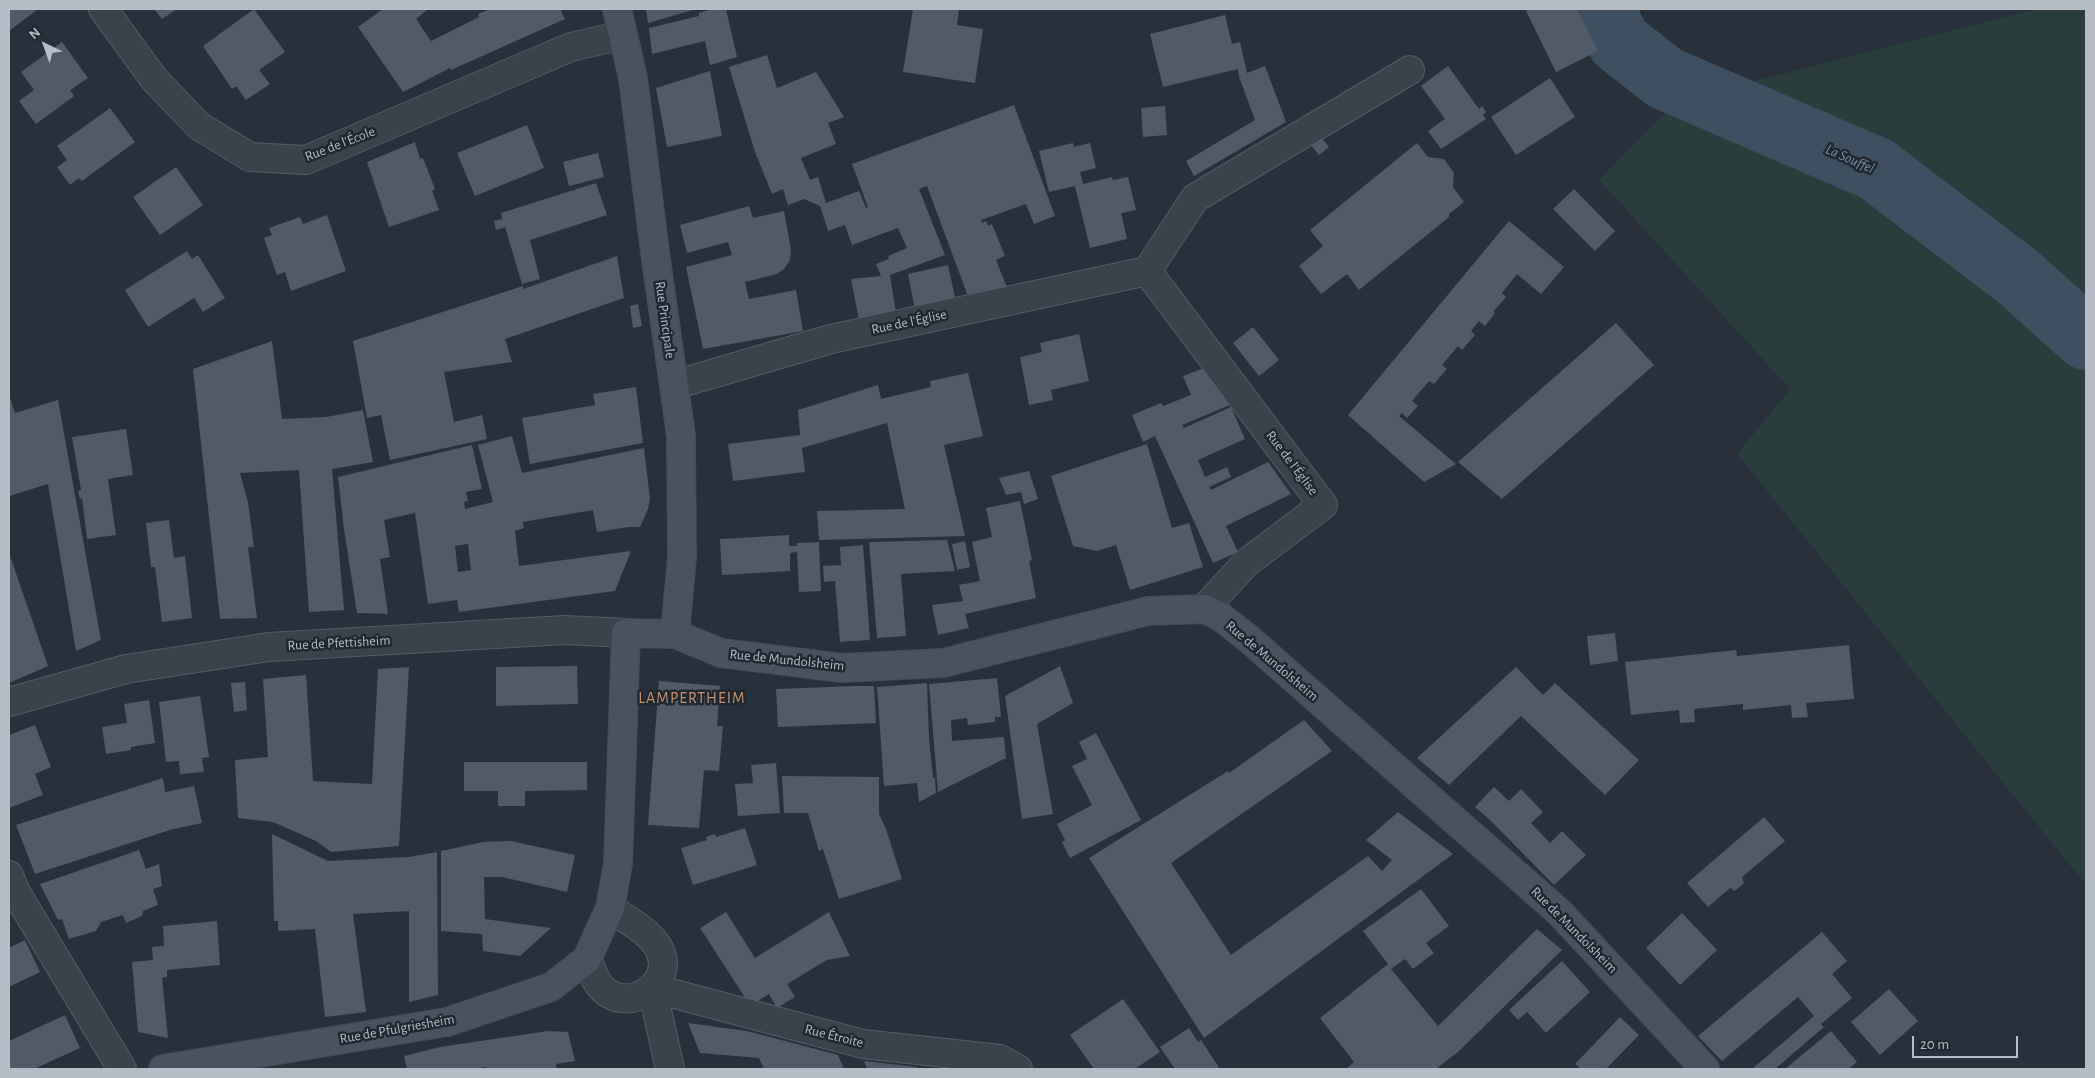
<!DOCTYPE html>
<html>
<head>
<meta charset="utf-8">
<style>
  body { margin:0 }
  #map { position:relative; width:2095px; height:1078px; overflow:hidden; background:#27303b; font-family:"Alegreya Sans",sans-serif }
  canvas { display:block }
  .frame { position:absolute; inset:0; border:10px solid #b6bdc7; pointer-events:none }
  .north { position:absolute; left:20px; top:20px; width:50px; height:50px; -webkit-text-stroke:4px #1f2731; paint-order:stroke; rotate:318deg; font-size:14px; font-weight:700; line-height:20px; text-align:center; color:#b6bdc7 }
  .north::after { content:''; display:block; margin:auto; width:18px; height:22px; background:#b6bdc7; clip-path:polygon(50% 0,100% 100%,50% 72%,0 100%) }
  .scale { position:absolute; left:1912px; top:1036px; width:106px; height:22px; box-sizing:border-box; border:2px solid #b6bdc7; border-top:0; padding-left:6px; font-size:15px; line-height:18px; white-space:nowrap; color:#b6bdc7; -webkit-text-stroke:4px #1f2731; paint-order:stroke }
</style>
</head>
<body>
<div id="map">
<canvas width="2095" height="1078"></canvas>
<div class="frame"></div>
<div class="north">N</div>
<div class="scale">20 m</div>
</div>
<script>
const g = document.querySelector('canvas').getContext('2d');
g.lineJoin = 'round';
function fill(path, color) {
  g.fillStyle = color;
  g.fill(path, 'evenodd');
}
function stroke(path, color, width, dash) {
  g.strokeStyle = color;
  g.lineWidth = width;
  g.lineCap = dash ? 'butt' : 'round';
  g.setLineDash(dash || []);
  g.stroke(path);
}
function label(font, color, halo, rows, align = 'center') {
  g.font = font + ' "Alegreya Sans",sans-serif';
  g.lineWidth = 5;
  g.setLineDash([]);
  g.textBaseline = 'middle';
  g.strokeStyle = halo;
  g.fillStyle = color;
  for (const [text, x, y, turn = 0] of rows) {
    g.save();
    g.translate(x, y);
    g.rotate((+turn || 0) * Math.PI / 180);
    g.textAlign = isNaN(turn) ? turn : align;
    if (halo) g.strokeText(text, 0, 0);
    g.fillText(text, 0, 0);
    g.restore();
  }
}
fill(new Path2D(`
  M2036 9H2086V885L1737 454 1790 389 1599 180 1677 101Z`), '#2a3d3d');
stroke(new Path2D(`
  M1603 9 1619 42 1665 78 1876 169 2018 277 2086 338`), '#3f4f62', 64);
fill(new Path2D(`
  M9 9H38L9 31Z
  M154 9H177L162 19Z
  M254 9 285 52 259 70 270 84 246 100 236 86 232 89 203 46Z
  M383 9H428L416 19 431 41 479 17 478 14 490 9H560L565 19 451 70 450 68 403 92 358 27Z
  M646 9H696L648 23Z
  M712 9H726L737 57 710 65 705 41 652 54 649 28 699 16V13Z
  M913 9H959L957 25 983 29 975 83 903 72Z
  M1530 9H1577L1598 51 1556 72 1526 11Z
  M1225 15 1232 44 1240 42 1247 73 1265 66 1286 122 1194 176 1186 161 1255 120 1239 77 1238 69 1163 87 1150 34Z
  M62 42 88 78 70 90 74 96 36 124 19 101 34 90 21 72Z
  M767 55 777 88 816 72 844 117 828 123 836 144 801 158 810 180 818 177 826 203 859 191 866 208 868 207 852 164 1014 105 1055 216 1034 224 1026 204 981 220 982 223 986 221 988 226 992 224 1005 256 996 260 1008 290 969 299 927 186 919 189 945 255 890 275 896 313 859 320 851 279 881 276 876 264 889 259 888 256 907 248 898 228 852 245 845 225 828 231 820 206 804 199 788 205 783 189 772 194 755 152 729 67Z
  M1448 66 1479 109 1482 106 1486 112 1483 115 1486 119 1441 149 1428 131 1445 119 1421 86Z
  M710 71 722 136 667 147 656 88Z
  M1550 78 1575 117 1516 155 1491 117Z
  M1165 106 1167 135 1143 137 1141 108Z
  M110 108 135 142 82 181 79 178 70 185 57 167 67 160 57 146Z
  M527 125 544 168 475 196 457 153Z
  M1320 136 1329 147 1319 155 1310 144Z
  M415 142 420 159 423 158 435 189 432 191 439 210 389 227 367 162Z
  M1073 143 1074 147 1090 143 1096 168 1080 172 1083 184 1112 177 1113 180 1128 177 1136 210 1121 213 1127 239 1090 248 1075 186 1049 192 1039 151Z
  M1417 143 1428 157 1444 159 1454 173 1453 187 1464 202 1449 214V217L1359 290 1347 274 1321 294 1299 266 1323 246 1310 230Z
  M598 153 604 177 569 186 563 162Z
  M176 167 203 205 160 235 133 197Z
  M596 183 607 215 530 240 540 279 522 284 505 227 496 230 494 221 502 219 501 213Z
  M1574 189 1615 231 1595 251 1553 209Z
  M749 206 753 218 784 211 791 250 790 260 785 268 777 274 745 282 749 299 796 290 803 331 703 349 686 267 732 255 728 242 687 253 680 225Z
  M327 215 346 271 291 291 285 272 277 275 264 238 272 235 269 228 300 217 303 224Z
  M1509 221 1564 267 1541 294 1517 274 1502 293 1506 297 1493 312 1495 313 1485 326 1479 321 1471 331 1475 335 1462 350 1458 346 1442 365 1447 369 1434 384 1429 381 1412 401 1418 406 1407 418 1402 413 1399 416 1456 464 1424 482 1348 415Z
  M187 251 192 259 198 255 225 298 203 312 194 298 148 327 125 290Z
  M617 256 624 298 505 339 512 362 444 372 454 422 482 415 487 439 390 460 381 415 367 418 353 341 523 286V289Z
  M948 265 956 302 915 310 908 274Z
  M638 304 642 326 633 328 630 306Z
  M1616 323 1654 365 1502 499 1458 462Z
  M1253 327 1279 360 1259 376 1233 343Z
  M1079 334 1089 381 1051 390 1053 400 1029 405 1020 357 1042 352 1040 343Z
  M272 341 282 419 326 417 363 410 373 462 332 469 344 610 309 612 299 470 240 473 248 502 254 547H248L257 618 220 619 193 369Z
  M1204 368 1230 405 1182 425 1184 428 1231 407 1245 439 1198 460 1205 477 1227 467 1231 477 1209 487 1211 490 1268 462 1291 494 1226 526 1238 552 1213 563 1155 436 1143 442 1132 415 1161 403 1163 406 1191 395 1183 376Z
  M968 373 983 436 944 445 965 536 819 540 817 511 905 509 887 423 802 448 805 472 733 481 728 444 800 435 798 410 878 385 881 399 931 387 930 381Z
  M636 387 643 443 530 464 522 418 595 405 593 394Z
  M9 395 15 413 58 400 101 640 76 651 48 484 9 496Z
  M126 429 133 475 108 479 116 535 87 539 82 498 80 499 78 491 81 490 72 437Z
  M512 436 522 473 644 448 650 499 648 509 640 527H628L597 532 593 510 523 522 524 528 515 531 519 566 631 551 615 591 459 612 457 600 428 604 415 513 384 520 390 557 380 559 388 614 357 613 344 529 338 477 472 445 482 489 466 492 468 501 464 502 465 509 493 502 478 445ZM468 544 471 570 458 572 455 546Z
  M1147 444 1172 528 1189 523 1203 567 1130 590 1116 545 1097 551 1073 546 1051 476Z
  M1029 471 1038 499 1024 504 1021 492 1006 495 999 478Z
  M1020 501 1032 560 1029 561 1036 598 965 614 969 628 938 635 932 605 963 601 959 585 980 581 972 542 992 537 986 508Z
  M169 520 174 558 185 556 192 618 162 622 155 567H151L146 523Z
  M789 535V546H797V543L819 542 821 591 799 592 797 552 790 553V571L722 575 720 539Z
  M947 540 955 571 901 574 906 636 877 638 869 542Z
  M965 541 970 567 957 570 952 544Z
  M863 545 870 640 840 642 835 581 824 582 823 566 841 565 840 547Z
  M9 553 48 666 9 683Z
  M1615 633 1618 661 1590 665 1587 636Z
  M1849 645 1854 699 1806 703 1808 717 1792 718 1791 705 1743 710V704L1694 709 1695 722 1680 723 1679 710 1631 715 1625 662 1736 650 1737 656Z
  M577 666 578 704 496 706V667Z
  M1060 666 1073 703 1037 724 1053 814 1022 819 1005 696Z
  M409 667 399 846 331 852 316 841 273 822 238 818 235 760 268 757 263 679 306 675 313 781 372 784 378 669Z
  M1516 667 1543 695 1555 683 1639 760 1605 795 1521 716 1449 785 1417 758Z
  M997 678 1001 717H995V722L968 725 967 718 951 720 952 741 1004 737 1006 758 938 792 929 684Z
  M659 681 720 686 717 726H723L719 771 704 770 699 828 648 825Z
  M245 682 247 710 234 712 231 683Z
  M927 683 929 738 933 778H935L936 793 919 802 917 783 884 786 877 687Z
  M855 686H874L876 723 778 727 776 689Z
  M200 696 209 757 202 758 204 772 180 774 179 761 166 762 159 702Z
  M149 700 155 743 131 747V750L106 754 102 727 127 723 124 704Z
  M1304 720 1332 751 1171 863 1231 955 1368 856 1382 871 1392 860 1366 840 1398 812 1453 854 1204 1038 1089 858 1228 771 1229 773Z
  M35 725 51 767 35 774 43 795 9 808V735Z
  M1096 733 1141 820 1070 858 1062 842 1065 840 1057 824 1092 805 1072 766 1087 759 1079 742Z
  M464 762H587V790L525 791V806H498V791H464Z
  M776 763 780 813 738 816 735 784 753 783 751 765Z
  M782 776 879 777V814L886 829 902 879 839 899 823 849 819 851 808 813H784Z
  M163 778 165 792 194 786 202 823 173 829 35 874 16 825Z
  M1494 787 1509 801 1521 789 1543 812 1531 823 1550 843 1562 831 1586 855 1554 885 1490 820 1475 807Z
  M1764 817 1785 841 1742 877 1744 883 1735 891 1730 888 1708 907 1687 883Z
  M745 828 757 865 693 885 681 848 707 840 706 837 715 834 716 837Z
  M272 834 328 861 409 857 437 852 438 995 409 1002V911L353 914 366 1012 325 1017 315 929 278 931V921H274Z
  M511 841 575 855 567 892 502 877H484L485 919 551 928 520 956 483 951 482 934 441 931V851L483 842Z
  M139 850 146 869 159 864 162 886 153 889 158 905 143 911 142 916 126 923 123 915 101 922 96 931 69 939 62 919 58 920 40 884Z
  M1421 889 1449 926 1426 943 1434 953 1413 969 1405 959 1391 969 1438 1026 1537 929 1562 950 1459 1051 1436 1069H1346L1354 1062 1320 1018 1388 964 1363 931Z
  M726 912 755 958 829 912 850 956 827 960 787 984 795 997 777 1008 769 994 755 1003 746 999 700 928Z
  M1682 913 1717 950 1680 985 1646 948Z
  M217 921 220 965 167 970V977L162 978 168 1038 138 1032 132 962 153 960 152 947 164 946 163 926Z
  M1822 932 1847 961 1832 974 1852 998 1821 1024 1824 1027 1775 1069H1752L1814 1016 1798 997 1722 1061 1698 1036Z
  M25 940 40 972 9 987V948Z
  M1562 961 1590 992 1546 1033 1527 1012 1518 1020 1509 1010Z
  M1889 989 1918 1021 1880 1055 1851 1022Z
  M1123 999 1160 1052 1135 1069H1094L1070 1035Z
  M65 1015 80 1048 34 1069H9V1041Z
  M1620 1017 1639 1035 1606 1069H1581L1575 1064Z
  M688 1023 747 1031 838 1055 844 1069H764L759 1058 700 1053Z
  M1189 1028 1198 1042 1201 1040 1220 1069H1175L1160 1047Z
  M548 1031 568 1032 575 1061 556 1064 557 1069H486V1067L470 1069H407L404 1056 440 1047Z
  M1831 1031 1857 1062 1849 1069H1785Z
  M864 1061 917 1067 918 1069H867Z`), '#505b67');
const street = new Path2D(`
  M103 9 154 79 199 126 250 157 306 160 571 47 623 35
  M1147 271 1323 505 1246 563 1204 609
  M674 385 831 339 1147 271 1195 198 1410 70
  M9 702 126 669 269 647 565 630 626 633
  M9 875 15 891 122 1069
  M587 959C591 967 594 979 600 986 627 1018 679 982 658 947 648 930 625 919 610 908
  M670 1069 652 988 863 1044 1000 1059 1018 1069`);
const secondary = new Path2D(`
  M617 9 633 78 655 252 681 436 682 557 675 634
  M163 1069 447 1022 551 987 587 959 610 908 618 864 626 633 675 634 721 653 842 668 943 663 1148 611 1204 609 1221 617 1249 639 1560 913 1705 1069`);
stroke(street, '#555d67', 30);
stroke(secondary, '#434b55', 30);
stroke(street, '#3a424c', 28);
stroke(secondary, '#49525e', 28);
label('14px', '#b6bdc7', '#1f2731', [
  ["Rue de l'École",340,144,-21],
  ["Rue Principale",665,320,82],
  ["Rue de l'Église",909,322,-12],
  ["Rue de l'Église",1292,463,53],
  ["Rue de Pfettisheim",339,643,-3],
  ["Rue de Mundolsheim",787,660,6],
  ["Rue de Mundolsheim",1272,661,40],
  ["Rue de Mundolsheim",1574,930,45],
  ["Rue de Pfulgriesheim",397,1029,-10],
  ["Rue Étroite",834,1036,14]
]);
label('italic 15px', '#7b8fa6', '#1f2731', [
  ["La Souffel",1850,159,24]
]);
g.letterSpacing = '1px';
label('16px', '#c89270', '#1f2731', [
  ["LAMPERTHEIM",692,698]
]);
g.letterSpacing = '0px';
</script>
</body>
</html>
